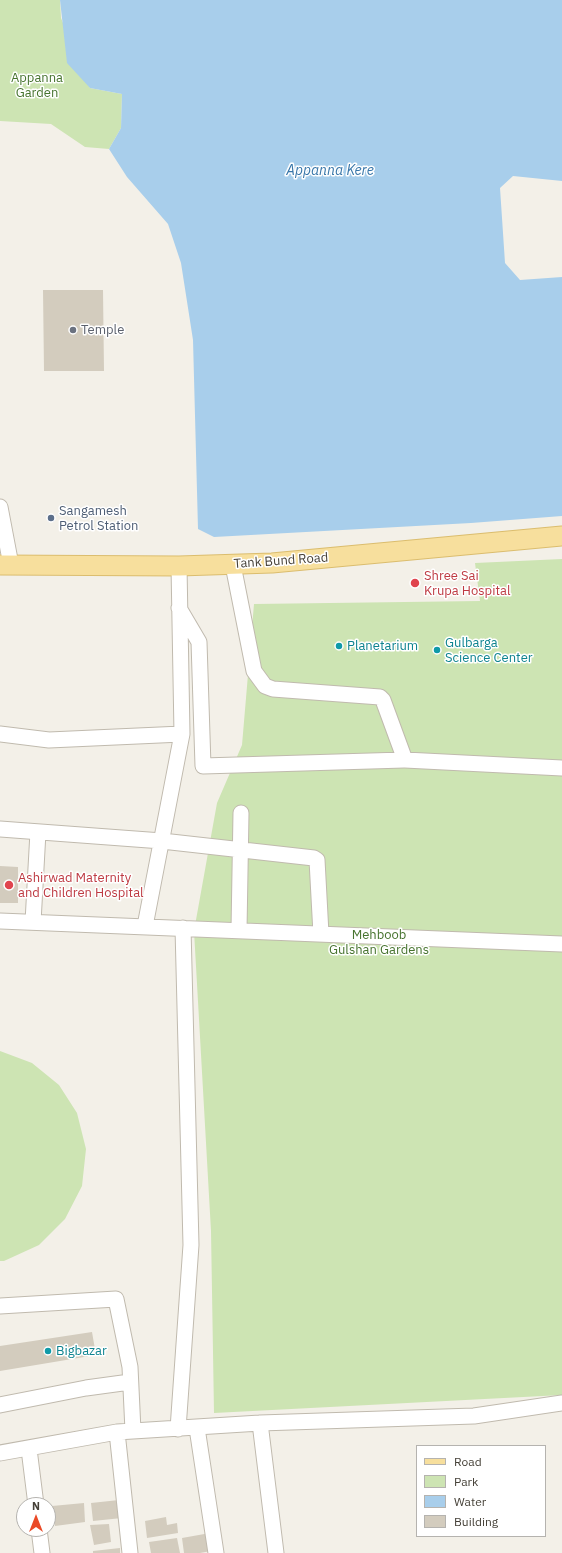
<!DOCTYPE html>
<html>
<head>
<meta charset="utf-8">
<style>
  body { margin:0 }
  #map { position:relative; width:562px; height:1553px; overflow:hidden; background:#f3f0e8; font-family:"IBM Plex Sans",sans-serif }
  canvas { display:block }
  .legend { position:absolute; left:416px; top:1445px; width:130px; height:92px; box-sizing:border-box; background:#fff; border:1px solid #b5b3af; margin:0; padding:5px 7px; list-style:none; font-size:12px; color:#454037 }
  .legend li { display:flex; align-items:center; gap:8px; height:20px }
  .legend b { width:20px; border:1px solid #b5b3af }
  .north { position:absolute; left:16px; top:1497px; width:40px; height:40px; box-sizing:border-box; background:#fff; border:1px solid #b5b3af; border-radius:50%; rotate:0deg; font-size:11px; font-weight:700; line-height:16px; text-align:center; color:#454037 }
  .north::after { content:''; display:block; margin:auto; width:14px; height:18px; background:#ea4a27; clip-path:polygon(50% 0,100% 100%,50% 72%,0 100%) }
</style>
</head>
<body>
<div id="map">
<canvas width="562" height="1553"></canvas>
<ul class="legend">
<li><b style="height:5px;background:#f7df9d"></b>Road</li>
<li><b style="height:11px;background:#cde4b3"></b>Park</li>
<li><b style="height:11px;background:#a8ceeb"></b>Water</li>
<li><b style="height:11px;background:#d3ccbe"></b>Building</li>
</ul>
<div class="north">N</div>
</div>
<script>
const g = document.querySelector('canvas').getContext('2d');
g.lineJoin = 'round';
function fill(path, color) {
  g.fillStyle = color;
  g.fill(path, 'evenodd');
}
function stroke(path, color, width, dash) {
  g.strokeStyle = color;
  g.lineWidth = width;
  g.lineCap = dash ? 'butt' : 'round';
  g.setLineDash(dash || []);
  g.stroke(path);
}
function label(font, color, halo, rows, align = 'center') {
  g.font = font + ' "IBM Plex Sans",sans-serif';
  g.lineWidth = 3;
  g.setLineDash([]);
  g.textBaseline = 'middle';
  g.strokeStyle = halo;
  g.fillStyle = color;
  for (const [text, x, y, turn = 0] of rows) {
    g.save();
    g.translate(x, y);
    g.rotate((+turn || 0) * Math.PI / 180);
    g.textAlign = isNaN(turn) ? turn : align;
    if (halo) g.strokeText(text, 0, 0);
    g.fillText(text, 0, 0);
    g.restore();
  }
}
fill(new Path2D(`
  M0 0H60L61 18 90 88 122 94 121 128 109 149 85 147 51 124 0 121Z
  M562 559V1395L214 1413 211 1231 194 931 217 803 242 745 254 604 480 601 475 563Z
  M0 1051 32 1063 59 1085 77 1113 86 1149 82 1186 65 1219 39 1245 4 1261H0Z`), '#cde4b3');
fill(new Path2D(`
  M60 0H562V181L513 176 500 188 505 263 520 280 562 277V516L471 523 214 537 198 529 193 340 181 263 168 224 127 177 109 149 121 128 122 94 90 88 67 63Z`), '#a8ceeb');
fill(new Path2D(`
  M43 290H103L104 371H44Z
  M0 866 18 867V903H0Z
  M92 1332 96 1355 0 1371V1346Z
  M119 1500 122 1518 93 1521 91 1503Z
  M84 1503 85 1522 55 1526 52 1506Z
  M166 1517 167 1525 177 1523 178 1533 147 1538 145 1521Z
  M109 1524 111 1542 94 1545 90 1525Z
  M210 1533 211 1551 200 1553H184L182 1538Z
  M177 1538 180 1553H151L149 1542Z
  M120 1548V1553H93V1551Z`), '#d3ccbe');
const minor = new Path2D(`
  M0 507 11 565
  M233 565 254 671 265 686 273 689 380 697 383 700 405 760 562 768
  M179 608 199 642 203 766 404 760
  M0 734 49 740 182 734
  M0 829 162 841 314 858 317 860 321 934
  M0 921 562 944
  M33 922 38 832
  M145 926 182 734 179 566
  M239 930 241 813
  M0 1306 116 1299 130 1367 133 1431
  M0 1405 86 1388 130 1382
  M260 1423 276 1553
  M197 1428 216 1553
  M178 1429 191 1245 183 928
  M117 1432 130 1553
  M29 1449 36 1505
  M0 1453 117 1432 260 1423 474 1416 562 1403
  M39 1529 42 1553`);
const major = new Path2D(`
  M0 565 179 566 272 563 562 536`);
stroke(minor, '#c0baae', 17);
stroke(major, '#dbbd6e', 21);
stroke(minor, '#fff', 15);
stroke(major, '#f7df9d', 19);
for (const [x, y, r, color] of [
  [73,330,4,"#6b7280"],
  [51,518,4,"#5c6f8a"],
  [415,583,5,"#e0444e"],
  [339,646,4,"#0f9aa8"],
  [437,650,4,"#0f9aa8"],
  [9,885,5,"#e0444e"],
  [48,1351,4,"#0f9aa8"]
]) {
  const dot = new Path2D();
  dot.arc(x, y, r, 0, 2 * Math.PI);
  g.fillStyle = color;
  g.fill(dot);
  stroke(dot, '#fff', 1.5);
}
label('13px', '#46732e', '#fff', [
  ["Appanna",37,78],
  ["Garden",37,93],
  ["Mehboob",379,935],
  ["Gulshan Gardens",379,950]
]);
label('13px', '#5b616d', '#fff', [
  ["Temple",81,330]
], 'left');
label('13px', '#4e5e75', '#fff', [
  ["Sangamesh",59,511],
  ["Petrol Station",59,526]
], 'left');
label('13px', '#454037', '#fff', [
  ["Tank Bund Road",281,561,-4]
]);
label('13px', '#be3a42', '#fff', [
  ["Shree Sai",424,576],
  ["Krupa Hospital",424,591],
  ["Ashirwad Maternity",18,878],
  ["and Children Hospital",18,893]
], 'left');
label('13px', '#0d838f', '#fff', [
  ["Gulbarga",445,643],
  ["Science Center",445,658],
  ["Planetarium",347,646],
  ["Bigbazar",56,1351]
], 'left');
label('italic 14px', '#3876a9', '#fff', [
  ["Appanna Kere",330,171]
]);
</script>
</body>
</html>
